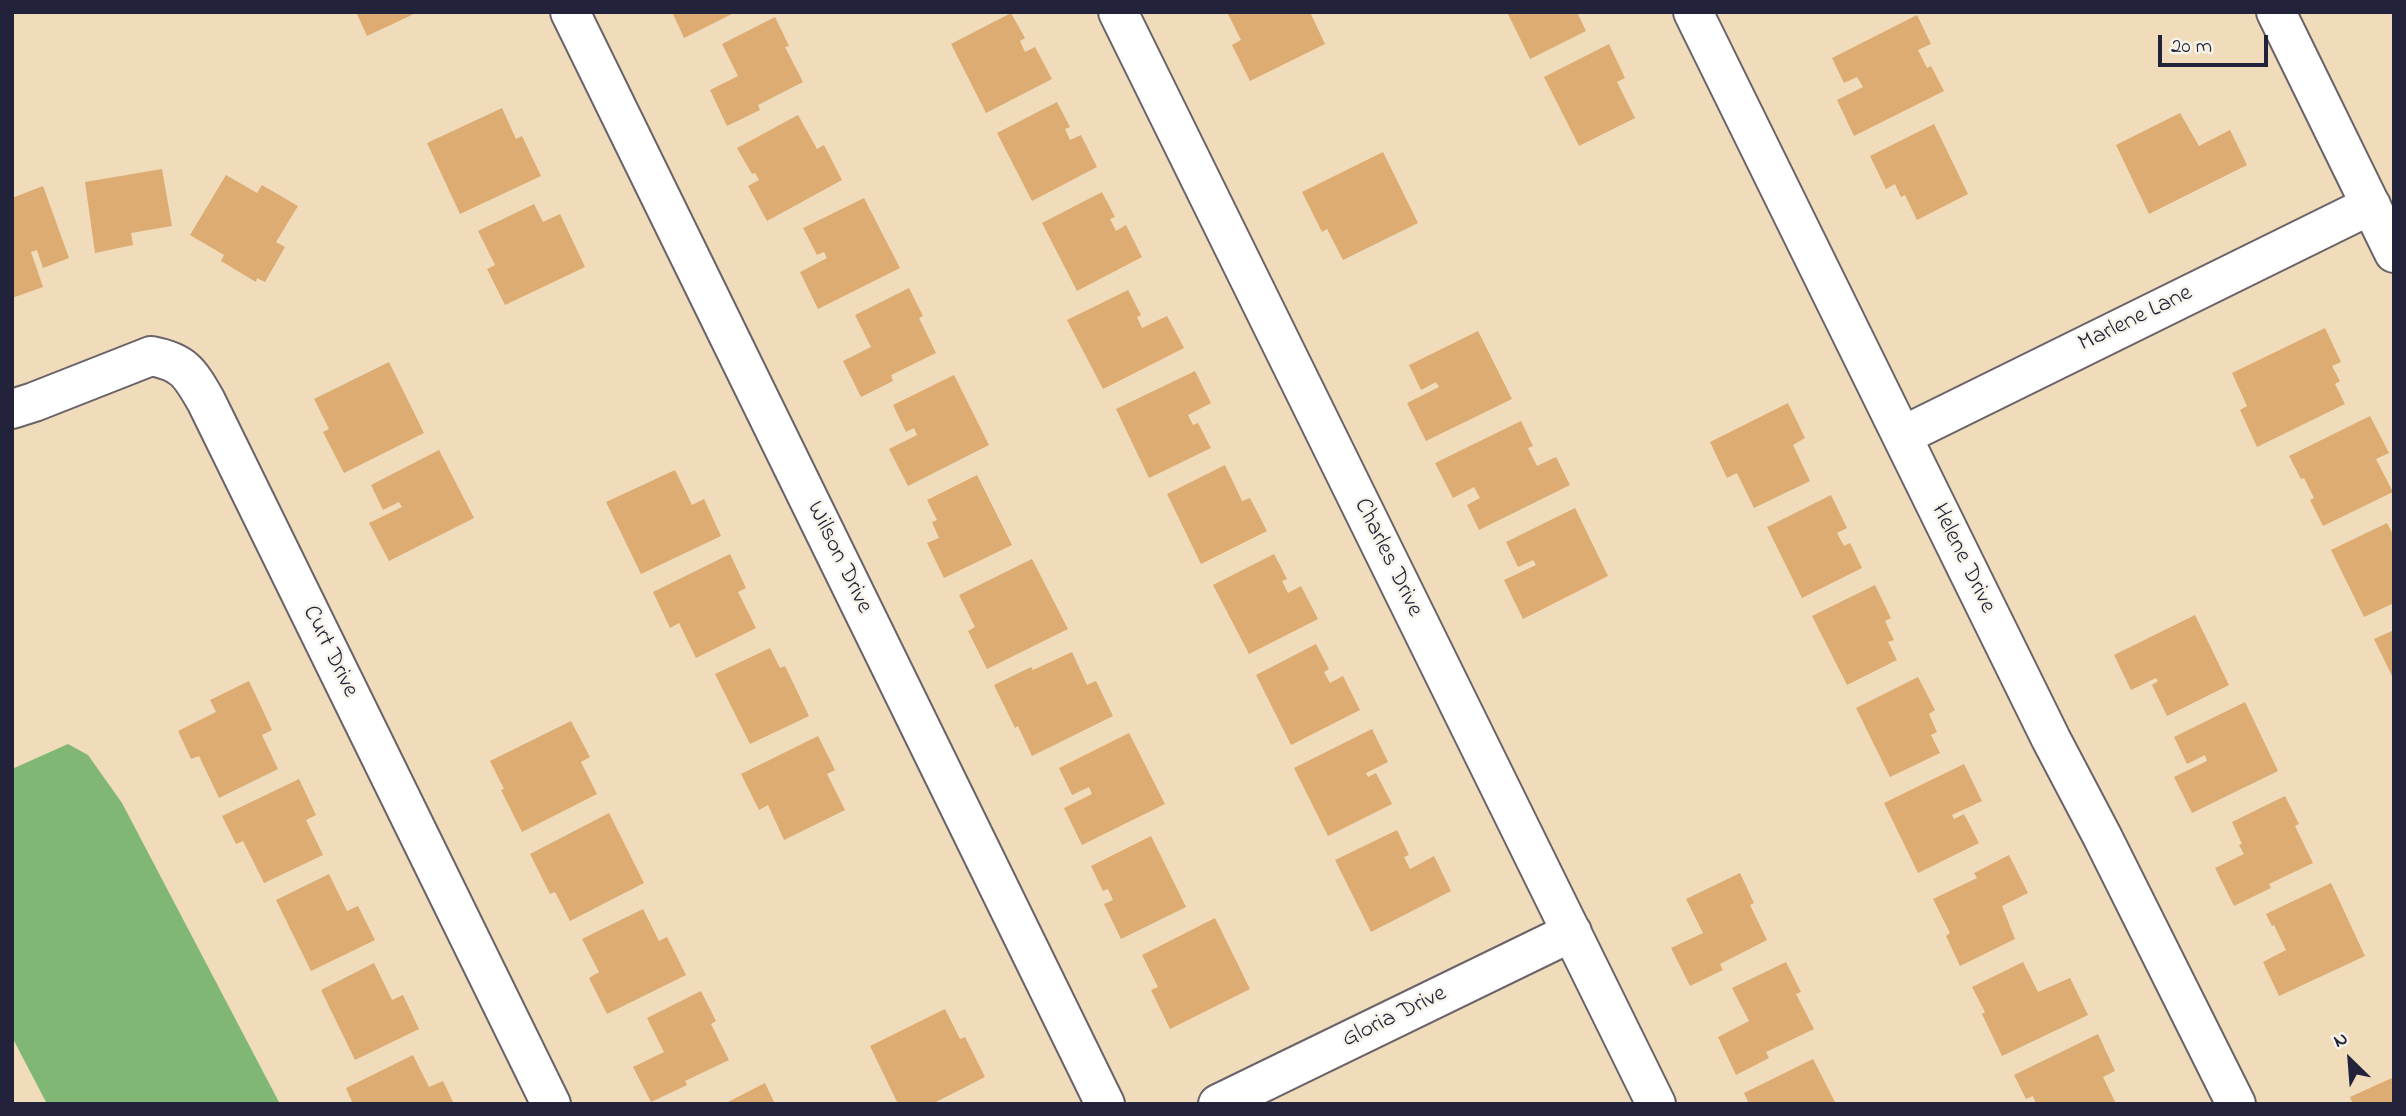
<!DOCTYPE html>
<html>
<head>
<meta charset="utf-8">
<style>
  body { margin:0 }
  #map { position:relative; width:2406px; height:1116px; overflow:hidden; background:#f0dcbb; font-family:"Indie Flower",sans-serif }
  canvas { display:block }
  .frame { position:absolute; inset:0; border:14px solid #22223b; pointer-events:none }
  .north { position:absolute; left:2315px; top:1025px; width:70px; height:70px; -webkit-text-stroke:5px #f7f3e8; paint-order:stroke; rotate:335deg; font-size:19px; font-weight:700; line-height:28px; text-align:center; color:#22223b }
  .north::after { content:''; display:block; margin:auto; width:24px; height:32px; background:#22223b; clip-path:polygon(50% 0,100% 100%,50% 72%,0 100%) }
  .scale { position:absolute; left:2158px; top:35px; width:110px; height:32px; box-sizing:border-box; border:4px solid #22223b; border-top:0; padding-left:9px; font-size:21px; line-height:24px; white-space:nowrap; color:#22223b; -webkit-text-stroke:5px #f7f3e8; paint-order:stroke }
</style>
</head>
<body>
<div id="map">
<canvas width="2406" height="1116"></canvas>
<div class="frame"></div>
<div class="north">N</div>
<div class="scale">20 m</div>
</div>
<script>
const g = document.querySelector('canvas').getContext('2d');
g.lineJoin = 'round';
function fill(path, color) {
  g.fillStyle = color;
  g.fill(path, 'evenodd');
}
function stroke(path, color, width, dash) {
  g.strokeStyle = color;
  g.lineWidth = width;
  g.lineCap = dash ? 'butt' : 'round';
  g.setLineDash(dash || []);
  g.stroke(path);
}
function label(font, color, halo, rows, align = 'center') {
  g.font = font + ' "Indie Flower",sans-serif';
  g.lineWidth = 5;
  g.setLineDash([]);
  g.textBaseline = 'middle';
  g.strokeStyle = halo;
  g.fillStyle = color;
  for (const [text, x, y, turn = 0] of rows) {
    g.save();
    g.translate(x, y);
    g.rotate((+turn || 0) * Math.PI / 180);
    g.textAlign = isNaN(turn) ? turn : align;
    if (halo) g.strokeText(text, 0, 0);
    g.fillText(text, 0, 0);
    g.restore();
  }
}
fill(new Path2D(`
  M68 744 88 755 122 803 280 1104H47L12 1037V769Z`), '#81b774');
fill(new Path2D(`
  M356 12H418L367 36Z
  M672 12H736L684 38Z
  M1227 12H1310L1325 44 1250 81 1232 45 1241 40Z
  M1507 12H1577L1586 31 1530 59Z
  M1011 13 1025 38 1020 41 1025 52 1035 47 1052 79 986 113 951 44Z
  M1917 15 1931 44 1918 50 1927 68 1931 66 1944 91 1854 136 1837 100 1863 87 1857 77 1844 83 1832 58Z
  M775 17 789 46 785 47 803 82 758 105 760 110 727 126 710 90 738 76 722 44Z
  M1609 44 1625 78 1617 82 1635 118 1579 146 1544 77Z
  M1057 102 1070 127 1065 129 1070 140 1081 135 1097 167 1032 201 997 133Z
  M502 108 516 139 522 136 541 176 460 214 427 143Z
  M2180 113 2199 146 2230 130 2247 165 2149 214 2116 145Z
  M798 115 817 149 824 145 842 180 767 221 748 186 759 180 755 173 752 174 737 148Z
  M1934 124 1968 194 1917 220 1905 195 1901 197 1895 184 1886 189 1870 156Z
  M1383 152 1418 223 1343 260 1327 229 1322 232 1302 192Z
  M162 169 172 226 131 233 133 245 95 253 85 182Z
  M226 175 257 193 262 185 298 206 276 242 285 247 265 282 257 278 256 282 221 261 224 255 190 235Z
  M43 186 69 258 43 268 37 250 31 252 43 287 12 298V198Z
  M1102 192 1115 217 1110 219 1116 231 1126 225 1142 257 1077 291 1042 223Z
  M864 198 900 268 818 309 800 272 827 258 824 252 817 255 803 228Z
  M534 204 543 222 560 214 585 267 505 305 487 269 495 265 478 231Z
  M909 288 923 316 919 318 936 353 891 375 893 381 861 397 843 361 871 347 855 315Z
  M1128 290 1141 315 1137 317 1142 328 1167 316 1184 348 1103 389 1067 320Z
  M2325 328 2341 362 2332 366 2340 381 2335 384 2345 404 2257 447 2240 410 2247 406 2232 373Z
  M1478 331 1512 399 1426 441 1407 403 1439 387 1436 382 1421 390 1409 365Z
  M389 362 424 433 344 473 323 432 329 429 314 399Z
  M1195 371 1211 403 1188 415 1193 425 1198 423 1211 448 1149 478 1116 409Z
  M954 375 989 445 908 486 889 449 917 435 914 428 906 432 893 405Z
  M1788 403 1805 438 1793 445 1810 481 1754 508 1737 473 1727 478 1710 442Z
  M2370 416 2389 453 2376 459 2393 492 2323 526 2310 500 2314 498 2304 478 2301 479 2289 456Z
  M1521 421 1533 446 1528 448 1537 466 1556 457 1570 485 1479 530 1467 505 1480 498 1474 487 1453 498 1435 463Z
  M439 450 474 518 389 561 369 523 402 507 399 502 383 510 371 485Z
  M1225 465 1242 501 1250 498 1267 531 1201 564 1167 494Z
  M675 470 692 505 704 499 721 536 641 574 606 502Z
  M977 475 1012 545 944 578 927 543 939 538 932 522 937 520 927 500Z
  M1831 495 1847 528 1837 533 1844 546 1850 543 1862 568 1802 598 1767 527Z
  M1575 508 1608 576 1523 619 1504 580 1536 565 1533 560 1518 567 1506 542Z
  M2387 523 2394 536V603L2364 617 2331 550Z
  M730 554 746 588 738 592 756 628 696 658 679 623 670 628 653 592Z
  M1274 554 1287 579 1282 581 1288 593 1301 586 1318 619 1249 654 1213 585Z
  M1032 559 1068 629 987 669 968 631 975 627 959 595Z
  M1875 585 1891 618 1885 621 1894 640 1888 642 1897 660 1847 685 1812 616Z
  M2195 615 2229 685 2167 716 2152 685 2158 681 2156 678 2131 690 2114 655Z
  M2394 630V680L2374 639Z
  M1316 644 1329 669 1324 672 1330 683 1343 676 1360 710 1291 745 1256 675Z
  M770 648 780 668 785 666 809 716 750 744 715 674Z
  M1072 652 1087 685 1096 681 1113 716 1032 756 1018 726 1015 728 994 685 1031 667 1033 670Z
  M1918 677 1935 710 1929 714 1937 732 1931 735 1940 753 1890 777 1856 708Z
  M249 681 272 730 262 735 278 769 219 798 199 756 191 759 178 731 216 712 210 700Z
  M2245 702 2278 771 2192 813 2174 777 2207 761 2205 755 2187 764 2174 737Z
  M571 721 590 757 581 762 597 794 522 832 501 790 504 789 490 761Z
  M1372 729 1388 762 1366 773 1368 777 1376 773 1392 804 1328 836 1294 768Z
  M1129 733 1165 804 1082 845 1064 808 1092 794 1089 787 1072 795 1059 768Z
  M818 736 835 770 827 774 845 810 784 840 768 805 759 810 741 774Z
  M1964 764 1982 801 1952 815 1954 819 1964 814 1979 843 1918 873 1884 803Z
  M299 779 316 815 306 820 323 855 264 883 243 841 236 844 222 816Z
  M2285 796 2299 824 2295 826 2313 863 2269 884 2271 888 2234 906 2215 868 2244 854 2239 845 2242 844 2232 822Z
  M609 813 644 883 570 921 555 892 550 894 530 854Z
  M1397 830 1409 855 1404 857 1410 869 1434 856 1451 891 1371 932 1335 860Z
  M1151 836 1186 907 1121 939 1104 904 1113 900 1108 889 1103 891 1091 866Z
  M2009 855 2028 893 2002 906 2015 939 1960 966 1946 936 1950 933 1933 899 1977 878 1974 873Z
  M1740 873 1754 903 1750 905 1767 940 1720 964 1723 970 1690 986 1671 948 1703 933 1686 899Z
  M329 874 347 911 358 906 375 940 311 971 276 900Z
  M2331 883 2365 956 2279 996 2263 962 2286 950 2274 925 2272 926 2266 914Z
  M643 909 659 941 667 937 686 975 607 1014 589 978 599 972 582 939Z
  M1215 918 1250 989 1170 1029 1151 990 1158 987 1142 955Z
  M1786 962 1801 992 1796 994 1814 1029 1766 1052 1769 1058 1736 1075 1718 1037 1749 1021 1732 988Z
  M2023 962 2038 992 2070 978 2088 1015 2002 1056 1982 1014 1985 1012 1972 987Z
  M374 963 392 1000 403 995 419 1029 355 1060 321 990Z
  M701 991 716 1021 711 1024 729 1060 685 1081 687 1085 651 1102 633 1067 664 1052 647 1018Z
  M945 1009 960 1039 965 1037 985 1077 932 1104H898L870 1046Z
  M2098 1034 2115 1071 2103 1077 2116 1104H2036L2033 1096 2026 1099 2014 1075Z
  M413 1055 429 1087 443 1081 454 1104H353L346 1088Z
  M1813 1059 1836 1104H1749L1744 1093Z
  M2394 1077V1104H2353L2350 1097Z
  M765 1083 775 1104H724Z`), '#dcac73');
const minor = new Path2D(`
  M570 12 1105 1104
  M1118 12 1656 1104
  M1693 12 2051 739 2102 836 2236 1104
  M2276 12 2394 253
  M12 409 34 402 151 356C184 362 190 373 206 401L551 1104
  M1902 436 2371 205
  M1218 1104 1572 932`);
stroke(minor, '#6a6368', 42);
stroke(minor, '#fff', 38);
label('24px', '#22223b', '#f7f3e8', [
  ["Marlene Lane",2136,320,-26],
  ["Wilson Drive",838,558,64],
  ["Charles Drive",1387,558,64],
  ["Helene Drive",1962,559,64],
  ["Curt Drive",329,652,64],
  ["Gloria Drive",1395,1018,-26]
]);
</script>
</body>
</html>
